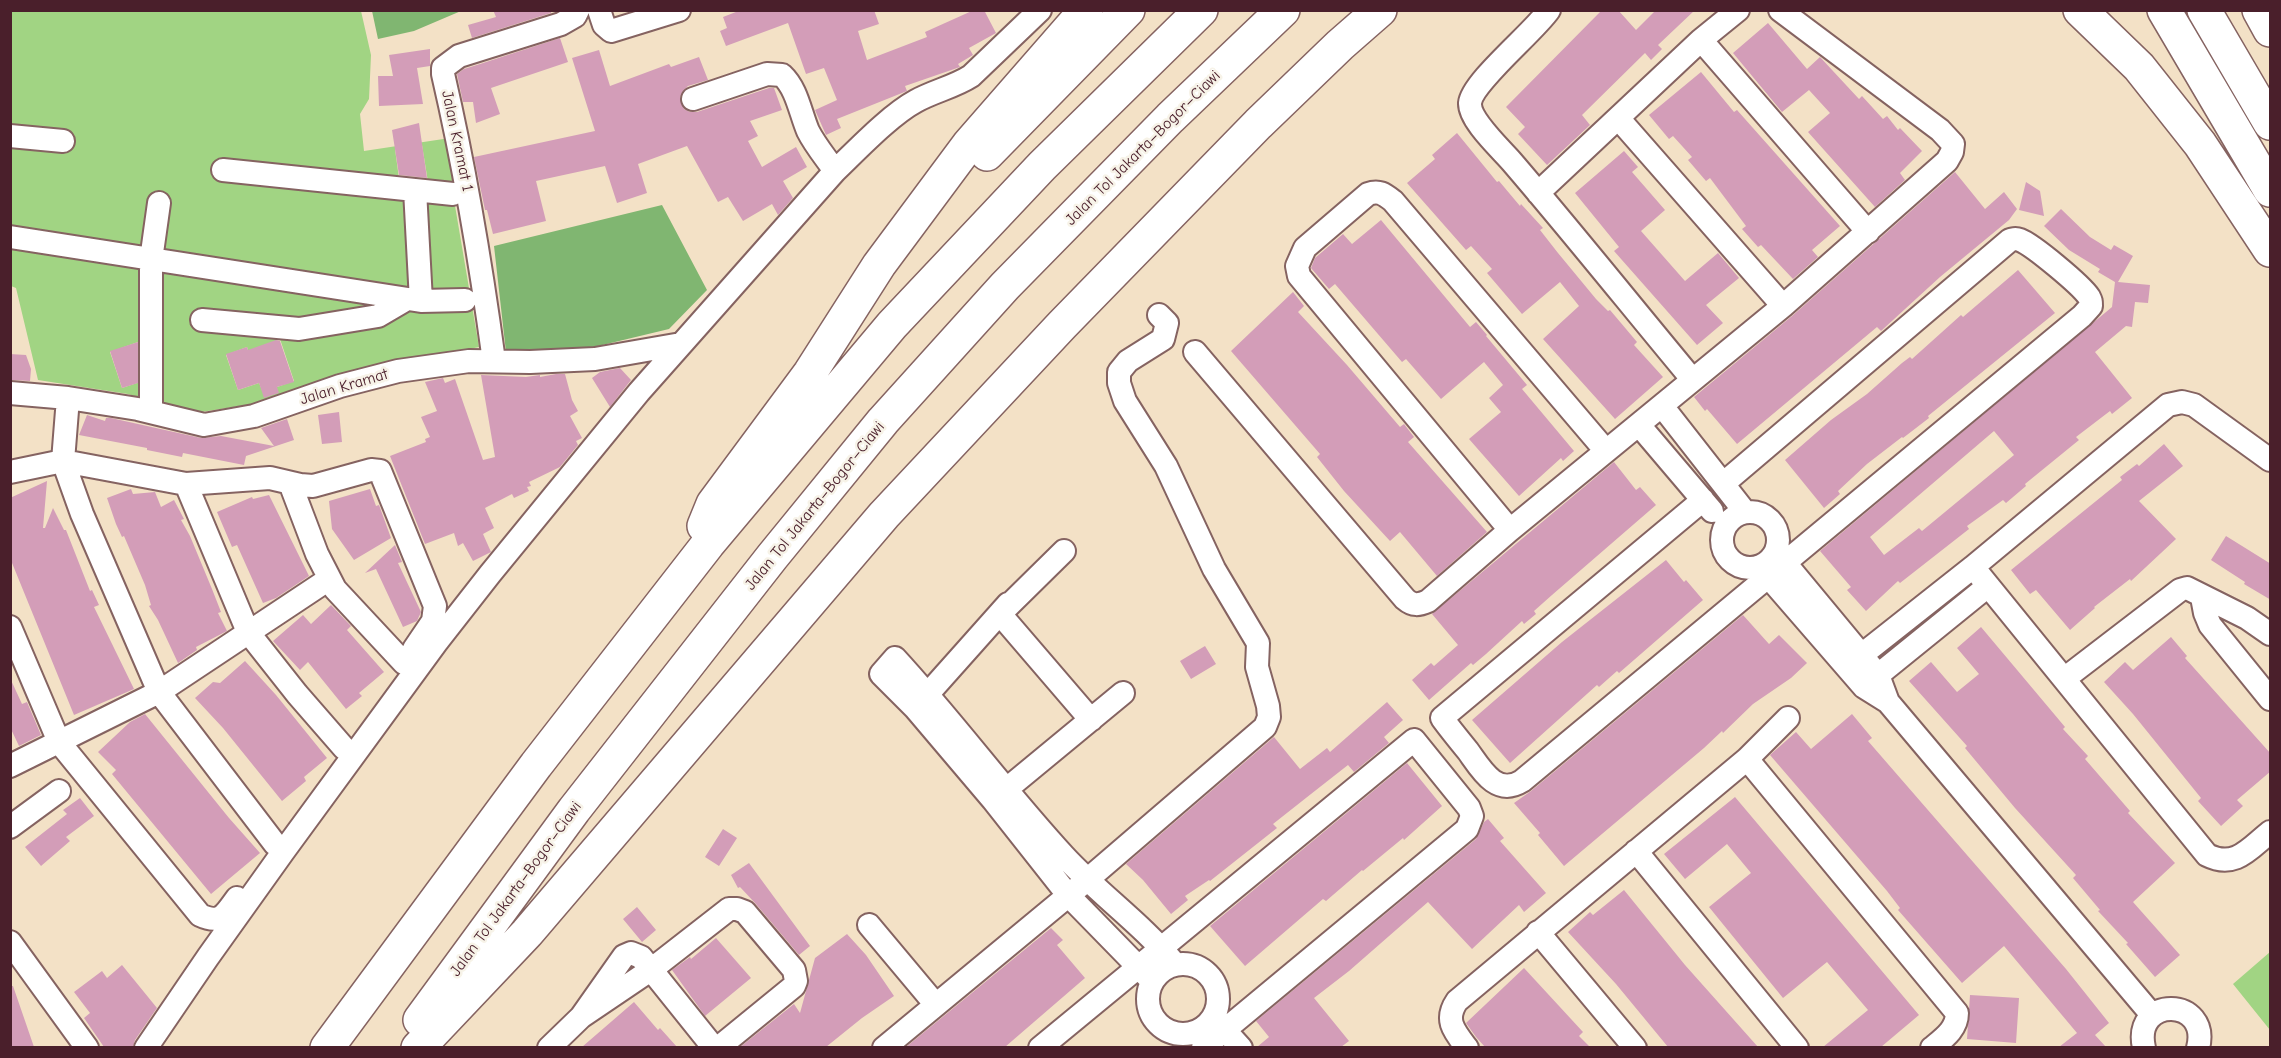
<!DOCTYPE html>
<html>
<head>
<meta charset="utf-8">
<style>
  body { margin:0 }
  #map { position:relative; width:2281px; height:1058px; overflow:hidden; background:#f3e1c6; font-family:"Comic Neue",sans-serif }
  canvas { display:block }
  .frame { position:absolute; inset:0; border:12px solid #4a1f2b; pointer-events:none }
</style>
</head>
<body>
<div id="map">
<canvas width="2281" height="1058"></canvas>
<div class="frame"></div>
</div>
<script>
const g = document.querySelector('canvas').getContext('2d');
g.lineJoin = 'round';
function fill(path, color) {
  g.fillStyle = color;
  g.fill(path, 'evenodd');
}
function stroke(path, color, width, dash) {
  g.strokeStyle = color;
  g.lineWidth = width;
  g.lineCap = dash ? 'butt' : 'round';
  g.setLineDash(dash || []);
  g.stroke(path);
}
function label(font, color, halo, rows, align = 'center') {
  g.font = font + ' "Comic Neue",sans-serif';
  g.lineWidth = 5;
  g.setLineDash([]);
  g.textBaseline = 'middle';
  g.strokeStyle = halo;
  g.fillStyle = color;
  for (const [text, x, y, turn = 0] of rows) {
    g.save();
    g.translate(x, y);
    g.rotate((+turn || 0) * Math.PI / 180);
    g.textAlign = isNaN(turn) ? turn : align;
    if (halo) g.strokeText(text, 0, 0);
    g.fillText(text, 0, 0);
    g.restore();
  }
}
fill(new Path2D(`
  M10 11H361L371 55 369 99 360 114 364 151 450 138 453 194 479 347 375 369 266 402 188 414 128 394 38 380 16 288 11 286ZM422 145 428 182 400 186 395 149ZM280 339 294 381 263 392 259 383 238 390 226 355 247 347 249 353ZM138 342 149 379 122 388 110 352Z
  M2270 952V1030L2233 984Z`), '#a1d483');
fill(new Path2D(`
  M372 11V10L461 11 414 31 378 39Z
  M662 205 707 290 669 329 590 348 506 352 494 246Z`), '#80b671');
fill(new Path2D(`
  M493 10H551V13L472 38 468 25 496 17Z
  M741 10H874L879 24 858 31 867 60 927 37 925 32 974 10H984L996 33 969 48 973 55 958 64 960 67 905 86 907 91 837 119 841 128 826 135 815 110 837 100 824 68 806 74 788 23 726 46 720 31 727 28 723 17Z
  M1602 10H1618L1636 30 1656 10H1695L1658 45 1662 49 1651 60 1645 53 1582 115 1590 125 1547 165 1518 134 1525 127 1506 107Z
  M1768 23 1807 69 1820 57 1859 99 1862 96 1883 119 1887 116 1898 130 1900 128 1922 151 1900 173 1905 180 1875 207 1808 132 1830 113 1809 90 1782 112 1733 53Z
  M560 38 568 62 491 88 500 114 476 123 473 102H463L457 74 464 69 480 64Z
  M430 49V66L417 68 423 104 379 106 378 76H393L389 55Z
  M599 50 610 86 669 64 671 67 699 57 708 80 688 86 683 91 680 97 684 109 690 112H697L769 88H774L782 110 750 121 758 136 748 141 762 167 796 147 807 167 783 181 793 198 778 215 772 204 743 221 728 197 718 202 687 146 638 164 647 193 617 203 605 166 536 181 546 221 493 234 487 210H485L474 157 595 131 572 58Z
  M1701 72 1734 112 1737 110 1840 226 1812 250 1818 257 1793 279 1761 245 1758 247 1742 229 1746 226 1710 178 1706 181 1688 160 1692 157 1673 136 1669 139 1649 115Z
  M419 123 427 178 399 175 392 130Z
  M1457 133 1497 182 1499 181 1520 206 1521 204 1543 228 1540 230 1558 253 1596 299 1608 311 1610 310 1637 342 1634 345 1663 377 1615 419 1543 339 1579 306 1560 282 1522 314 1487 273 1492 269 1471 246 1466 250 1407 183 1435 159 1432 155Z
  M1624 151 1638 167 1632 172 1665 210 1641 231 1685 281 1718 253 1739 278 1706 305 1723 323 1697 345 1614 251 1619 247 1575 193Z
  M1955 172 1985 209 2004 192 2017 209 2009 220 1940 277 1881 331 1877 327 1737 444 1707 409 1705 411 1694 397 1792 316Z
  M2026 182 2040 191 2044 216 2019 210Z
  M2061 209 2090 237 2111 250 2114 245 2133 256 2118 282 2150 285 2148 303 2135 302 2132 327 2126 326 2095 352 2132 398 2112 414 2110 411 2076 437 2079 440 2025 484 2026 486 2006 503 2003 500 1967 526 1969 529 1900 583 1898 581 1866 611 1847 590 1851 587 1820 551 2112 307 2115 282 2098 272 2100 269 2069 250 2044 226ZM1994 431 2014 455 1922 531 1919 528 1884 555 1870 537Z
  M1381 220 1470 327 1476 322 1487 335 1486 336 1527 385 1522 389 1574 451 1563 461 1561 458 1519 496 1469 439 1501 412 1489 398 1503 385 1484 362 1441 399 1406 359 1402 362 1335 284 1329 289 1311 268 1315 258 1343 234 1352 244Z
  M2018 270 2055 313 1928 416 1929 418 1903 438 1902 437 1867 464 1838 491 1840 494 1824 508 1785 460 1831 420 1867 394 1902 363 1910 357 1912 359 1961 315 1963 317Z
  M1293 292 1304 306 1298 312 1347 365 1400 427 1404 424 1414 437 1408 442 1487 532 1437 576 1400 532 1390 541 1344 491 1317 457 1320 454 1231 351Z
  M276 340 280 341 294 382 277 387 279 393 264 398 259 383 238 390 226 354 247 347 248 350Z
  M138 342V383L122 388 110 351Z
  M10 354 26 355 31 369 30 381 10 380Z
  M620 368 631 380 610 407 592 378 600 372Z
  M556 374H565L572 400 578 411 570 416 582 438 576 441 578 445 560 467 529 482 531 486 527 487 529 491 514 498 512 494 485 508 494 528 483 534 491 552 473 561 463 543 458 546 454 533 425 544 390 456 426 442 425 439 430 437 421 417 437 411 425 382 443 378 445 383 455 379 483 460 495 457 481 375 526 377 540 375V377Z
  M339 412 342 442 322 444 318 415Z
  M87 415 105 421 106 418H111L201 438 221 436 274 446 261 428 287 419 294 440 246 456 244 465 183 453 182 457 147 450V448L79 435Z
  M2164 444 2183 466 2139 501 2176 539 2131 581 2130 579 2094 607 2095 608 2070 630 2036 590 2030 594 2011 570 2122 480 2120 477 2137 464 2139 466Z
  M1614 462 1636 490 1640 487 1656 505 1552 595 1534 611 1536 614 1524 624 1522 621 1486 654 1473 665 1471 663 1429 700 1412 680 1431 663 1434 666 1458 645 1432 614Z
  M47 481 43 528H45L53 508 64 530H66L90 591 92 590 99 605 94 607 134 689 74 715 10 558V498Z
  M131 489 133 494 155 492 161 507 174 500 184 519 181 520 190 536 212 589 221 612 218 613 227 631 196 647 197 650 178 663 158 620 149 606 151 605 145 585 124 536 122 537 116 524 107 498Z
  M370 489 376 506 379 505 391 538 354 560 332 529 329 501Z
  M269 495 309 576 276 598 263 603 237 545 232 547 217 512 252 497 253 499Z
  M2226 536 2271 564V600L2244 584 2245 582 2211 560Z
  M395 545 402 562 398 563 421 612 417 621 403 627 376 569 365 573Z
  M1666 560 1684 582 1686 580 1703 600 1619 673 1617 671 1599 687 1597 685 1510 763 1472 720 1562 642Z
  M331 605 351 626 347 630 384 672 359 693 362 696 346 709 308 662 300 670 273 641 303 615 311 624Z
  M1743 615 1769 644 1779 635 1807 663 1791 678 1753 704 1723 733 1722 731 1704 748 1564 866 1538 835 1540 833 1514 803 1531 791Z
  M1981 627 2065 727 2063 729 2088 756 2085 759 2130 811 2128 813 2175 863 2133 902 2180 955 2155 977 2126 944 2128 943 2098 911 2100 910 2073 878 2076 875 2015 808 1965 748 1967 746 1909 681 1931 662 1957 692 1979 674 1957 648Z
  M2171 637 2187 656 2185 658 2271 754V771L2237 800 2243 806 2221 826 2198 801 2201 798 2133 714 2104 682 2125 662 2133 670Z
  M1205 646 1216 664 1191 679 1180 661Z
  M245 661 276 695 327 758 304 777 306 781 282 801 223 728 195 698 213 682 220 683Z
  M10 678 22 704 27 702 41 735 19 746 10 727Z
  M1387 702 1403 720 1384 737 1389 743 1354 772 1348 765 1311 794 1273 824 1277 828 1210 881 1209 880 1185 896 1188 900 1171 914 1143 880 1126 864 1274 737 1300 769 1327 748 1330 752Z
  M145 714 229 818 260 853 211 894 112 774 116 770 98 752 130 722Z
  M1852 714 1872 738 1868 741 2066 969 2109 1023 2095 1035 2106 1047H2059L2077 1033 2004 946 1962 983 1898 910 1900 908 1887 891 1770 755 1796 732 1811 749Z
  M1407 763 1442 806 1404 840 1403 838 1363 871 1362 870 1326 901 1323 899 1245 966 1210 926Z
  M1735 797 1919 1015 1881 1047H1823L1868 1010 1827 962 1783 998 1709 907 1751 873 1727 844 1685 879 1664 854Z
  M80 798 94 816 66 837 70 841 41 866 25 847 67 814 63 810Z
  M1488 819 1504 838 1500 841 1546 893 1524 912 1519 905 1472 949 1428 902 1349 971 1314 998 1349 1041 1341 1047H1257L1269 1037 1256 1021 1476 839 1484 822Z
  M723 829 737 838 719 866 705 857Z
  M749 863 810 946 799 955 755 903 740 887 738 888 731 875Z
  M1624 890 1685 965 1758 1047H1668L1616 984 1568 932 1590 912 1593 915Z
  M637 907 656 930 642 942 623 919Z
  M1051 928 1063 940 1057 945 1085 978 1005 1047H906Z
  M847 934 866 955 894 996 862 1018 826 1047H740L794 1004 800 1013 815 958Z
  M716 938 751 978 705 1016 672 970 690 957 691 959Z
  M122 965 157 1008 135 1040 133 1047H104L84 1018 90 1013 74 992 102 971 107 978Z
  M1524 968 1583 1032 1579 1036 1590 1047H1485L1476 1037 1466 1023Z
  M10 986H13L34 1047H10Z
  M1970 995 2019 998 2016 1043 1967 1039Z
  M634 1002 658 1030 660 1028 677 1047H582Z`), '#d39db8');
const minor = new Path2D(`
  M599 10 604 25 611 31 679 10
  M1549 10C1534 32 1472 82 1470 103 1469 120 1501 149 1512 162 1573 233 1632 307 1692 379
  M1701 40 1868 232
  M693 99 767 74 782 75C797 89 800 112 808 131 815 145 826 158 835 171
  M1618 118 1783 306
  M10 136 63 141
  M223 170 453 194
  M415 190 421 301
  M1538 193 1701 40 1738 10
  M10 237 421 301 465 300
  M202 320 299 329 378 316 407 299
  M1195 352 1405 599C1413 606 1419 605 1428 601L1510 530 1783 306 1947 161 1952 152 1953 144 1940 130 1780 10
  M494 361C481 265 465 169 443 74V68L459 56 561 24 575 16 578 10
  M10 393 68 398 138 409 204 425 254 416 340 386 398 371 469 361 530 362 595 359 681 344
  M68 398 63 461 82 514 159 692 275 844
  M1662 406 1745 512
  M151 411V260L159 203
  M1639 425 1712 511
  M2270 460 2194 405 2182 402 2168 405 1973 567 2207 855C2235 869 2249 849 2270 832
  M10 472 63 461 186 484 270 478 300 485 313 486 371 470 380 471 435 606 433 621 414 649
  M290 483 317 554 335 589 404 663
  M186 484 248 632 297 694 344 748
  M1703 500 1442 718C1450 729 1459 740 1468 751 1481 769 1496 797 1522 781L2082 316 2091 306C2091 301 2091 301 2089 297 2081 285 2033 245 2020 240 2015 238 2015 239 2010 240L1724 483
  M1722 540a28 28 0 1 1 56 0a28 28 0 1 1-56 0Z
  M1510 530 1299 276 1297 266 1305 248 1368 194C1379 190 1384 194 1393 201L1606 451
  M1064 551 1000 614 1091 720
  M1760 567 1864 687 1888 702 1878 675 1776 552
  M2202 597 2205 613 2210 625 2270 699
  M10 627 59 742 200 915C221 925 225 914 237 898
  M1849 665 1973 567
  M2064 679 2180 590 2187 588 2247 618 2270 634
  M1867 684 1988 586
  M1888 702 2152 1015
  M918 705 1008 604
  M1747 759 1957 1013C1957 1029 1944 1038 1932 1048
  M10 766 159 692 329 579
  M997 797 1123 693
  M10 827 59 791
  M1636 851 1797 1048
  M869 925 936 1005
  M1538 932 1635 1048
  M10 942 87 1048
  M1148 999a35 35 0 1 1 70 0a35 35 0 1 1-70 0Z
  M1152 981 1068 895 993 800 915 708 881 674 895 658C954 722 1005 792 1064 856 1099 894 1142 924 1175 964
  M581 1017 652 969 729 909H737L745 912 794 970 796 981 794 986 718 1048
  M1214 1018 1241 1048
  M146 1048 208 957 283 852 436 643 490 574 639 392 835 171C857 150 890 115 916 101 934 91 954 87 971 76L1040 10
  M549 1048 581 1017 624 956 631 953 641 957 714 1048
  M884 1048 1087 880 1265 727 1269 717 1268 706 1257 667 1258 643 1214 569 1166 466 1125 401 1119 383V372L1128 361 1163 339 1167 323 1159 315
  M1040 1048 1414 740 1469 808 1472 816 1467 829 1203 1048
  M1467 1048C1454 1031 1444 1020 1457 1001L1747 759 1788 718
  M2144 1048C2132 995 2211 997 2198 1048`);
const motorway = new Path2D(`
  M2080 10 2139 67 2200 144 2270 250
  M2164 10 2270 190
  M2204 10 2270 123
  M2259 10 2270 30
  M987 154 1128 10
  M704 526 713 504 810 373 879 265 969 144 1086 10
  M420 1020 574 810 772 557 883 421 1005 286 1170 118 1283 10
  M327 1048 536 765 708 544 892 325 1042 166 1201 10
  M418 1048 527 933 884 515 1062 325 1258 124 1340 45 1380 10`);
stroke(minor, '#856361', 26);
stroke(motorway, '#856361', 36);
stroke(minor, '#fff', 22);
stroke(motorway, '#fff', 33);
label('16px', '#4a1f2b', '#f7f3e8', [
  ["Jalan Kramat 1",457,141,78],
  ["Jalan Tol Jakarta–Bogor–Ciawi",1143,148,-45],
  ["Jalan Kramat",344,387,-17],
  ["Jalan Tol Jakarta–Bogor–Ciawi",815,506,-51],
  ["Jalan Tol Jakarta–Bogor–Ciawi",516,889,-54]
]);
</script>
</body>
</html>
